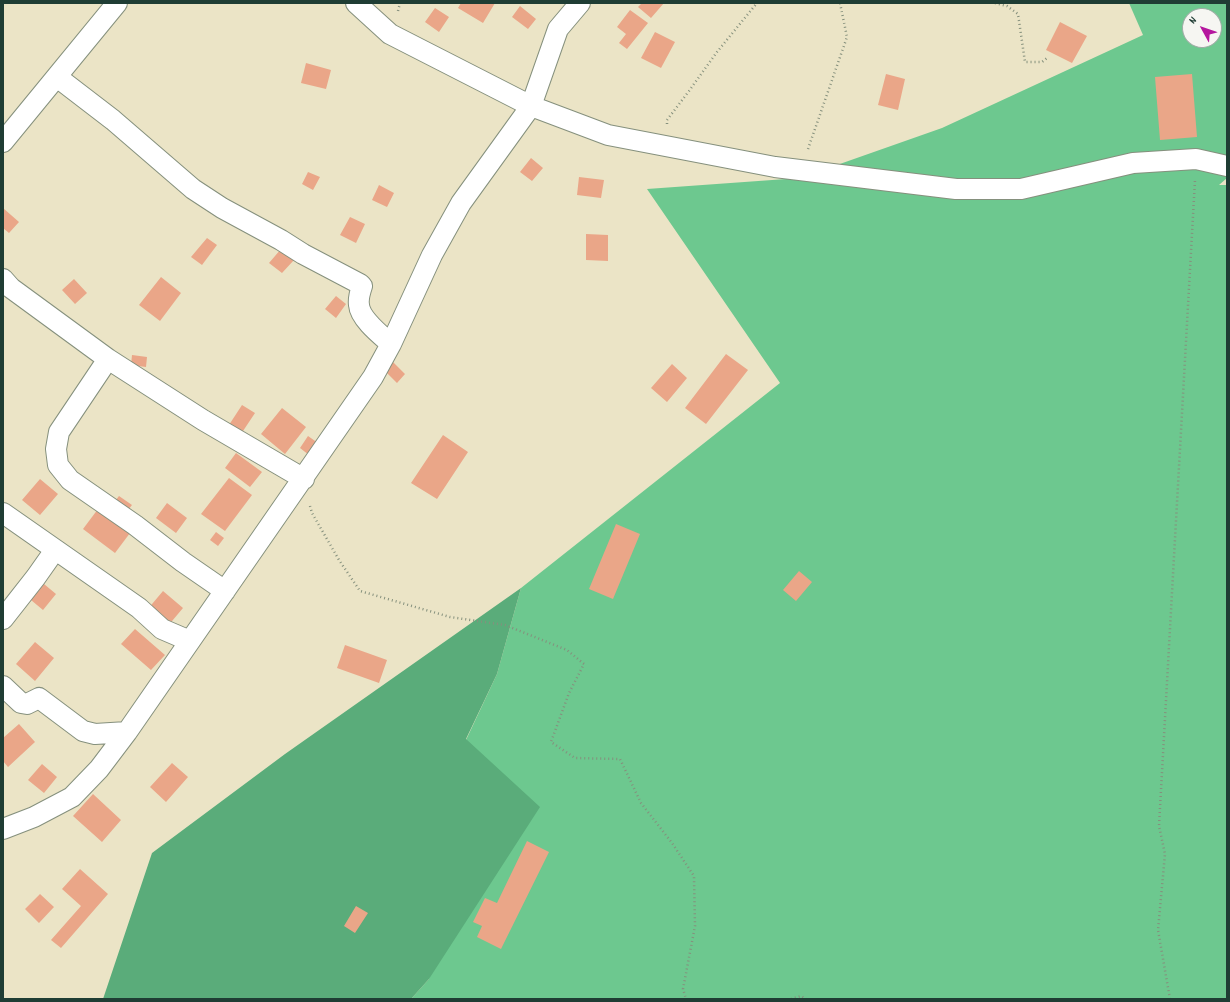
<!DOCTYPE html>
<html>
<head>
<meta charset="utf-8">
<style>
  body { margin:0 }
  #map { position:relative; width:1230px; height:1002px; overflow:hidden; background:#ebe4c6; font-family:Dekko,sans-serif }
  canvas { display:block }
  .frame { position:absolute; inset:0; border:4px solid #1f3d34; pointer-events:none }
  .north { position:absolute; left:1182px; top:8px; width:40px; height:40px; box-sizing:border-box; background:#f6f6f2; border:1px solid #a0aca6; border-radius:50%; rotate:310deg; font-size:11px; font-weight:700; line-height:16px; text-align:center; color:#1f3d34 }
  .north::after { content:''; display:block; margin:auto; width:14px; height:18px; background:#b5179e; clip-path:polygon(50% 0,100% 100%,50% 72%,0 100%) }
</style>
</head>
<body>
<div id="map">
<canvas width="1230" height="1002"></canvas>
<div class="frame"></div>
<div class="north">N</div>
</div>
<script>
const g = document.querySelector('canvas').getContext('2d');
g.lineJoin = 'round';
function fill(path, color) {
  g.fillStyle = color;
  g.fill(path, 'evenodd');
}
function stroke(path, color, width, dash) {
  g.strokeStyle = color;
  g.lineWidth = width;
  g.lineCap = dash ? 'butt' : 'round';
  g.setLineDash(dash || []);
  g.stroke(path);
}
fill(new Path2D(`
  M1129 3H1227V178L1219 185H1227V999H411L429 979 466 740 497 674 521 588 780 383 647 189 800 178 942 128 1143 35ZM1190 16H1214V40H1190Z`), '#6dc88f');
fill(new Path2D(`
  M521 588 497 674 466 739 540 807 429 979 411 999H103L152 853 285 754Z`), '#5aac7a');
fill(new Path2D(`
  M461 3H495L483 23 458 8Z
  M642 3H664L651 18 638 7Z
  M520 6 536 19 528 29 512 17Z
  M435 8 449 17 439 32 425 22Z
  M630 10 648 23 627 49 619 43 626 34 617 27Z
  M1060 22 1087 36 1072 63 1046 50Z
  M655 32 675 42 661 68 641 58Z
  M306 63 331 70 326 89 301 83Z
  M886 74 905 79 898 110 878 105Z
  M1192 74 1197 137 1160 140 1155 77Z
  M531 158 543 168 532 181 520 172Z
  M308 172 320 177 313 190 302 184Z
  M579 177 604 180 601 198 577 195Z
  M379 185 394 193 387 207 372 200Z
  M3 208 19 222 9 233 3 228Z
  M350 217 365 224 356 243 340 235Z
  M586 234 608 235V261L586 260Z
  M207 238 217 245 202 265 191 257Z
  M281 249 294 260 282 273 269 263Z
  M161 277 181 293 160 321 139 305Z
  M74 279 87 293 75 304 62 290Z
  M336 296 346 304 336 318 325 309Z
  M726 354 748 370 706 424 685 408Z
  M132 355 147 357 146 367 131 365Z
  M393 362 405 374 397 383 385 371Z
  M672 364 687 378 667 402 651 388Z
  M242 405 255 413 239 437 227 428Z
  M282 408 306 427 285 454 261 434Z
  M443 435 468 452 437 499 411 483Z
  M308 436 318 443 309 455 300 448Z
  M236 453 262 472 250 487 225 468Z
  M229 478 252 495 225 531 201 514Z
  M40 479 58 494 40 515 22 500Z
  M119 496 132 505 125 514 113 504Z
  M167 503 187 518 176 533 156 518Z
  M98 509 130 533 115 553 83 529Z
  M616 524 640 534 613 599 589 589Z
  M216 532 224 538 218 546 210 540Z
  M799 571 812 582 796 601 783 590Z
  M44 584 56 594 43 610 31 600Z
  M163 591 183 608 167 627 147 610Z
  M135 629 165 655 151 670 121 644Z
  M35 642 54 658 35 681 16 664Z
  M345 645 387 660 379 683 337 668Z
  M19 724 35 742 8 767 3 761V738Z
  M172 763 188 777 166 802 150 787Z
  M42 764 57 777 44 793 28 780Z
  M93 794 121 820 102 842 73 816Z
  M527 841 549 852 501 949 477 937 482 926 473 922 485 898 497 903Z
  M80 869 108 894 61 948 51 940 81 906 62 889Z
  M40 894 54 907 39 923 25 909Z
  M356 906 368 913 355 933 344 926Z`), '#eaa688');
const street = new Path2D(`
  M356 3 390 34 531 106 608 135 775 167 956 189H1021L1133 163 1196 159 1227 166
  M57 77 113 120 193 189 222 208 281 240 303 254 360 284 362 286C360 292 358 299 359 305 360 319 382 336 391 344
  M3 142 117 3
  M3 279 11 288 108 359 203 420 304 479
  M108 359 59 432 56 449 58 465 70 480 135 525 183 562 225 591
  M3 513 139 608 162 629 190 641
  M3 619 36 577 55 550
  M3 686 21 703 27 704 39 698 83 731 95 734 127 732
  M3 829 34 817 72 797 99 769 127 732 373 377 391 344 432 255 461 203 531 106 558 29 580 3`);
stroke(street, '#85907d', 22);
stroke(new Path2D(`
  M995 3 1007 6 1018 14 1025 62H1042L1047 58
  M398 11 400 3
  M667 124V120L689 91 717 52 757 3
  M808 149 847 37 840 3
  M310 506 312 513 339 560 360 591 450 617 505 625 567 650 584 664 569 693 551 742 575 758 620 759 641 803 672 843 694 876 695 926 683 989 686 999
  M791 999 801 996 806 999
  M1170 999 1158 930 1165 854 1159 826 1195 180`), '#85907d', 2.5, [1, 3]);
stroke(street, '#fff', 20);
</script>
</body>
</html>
